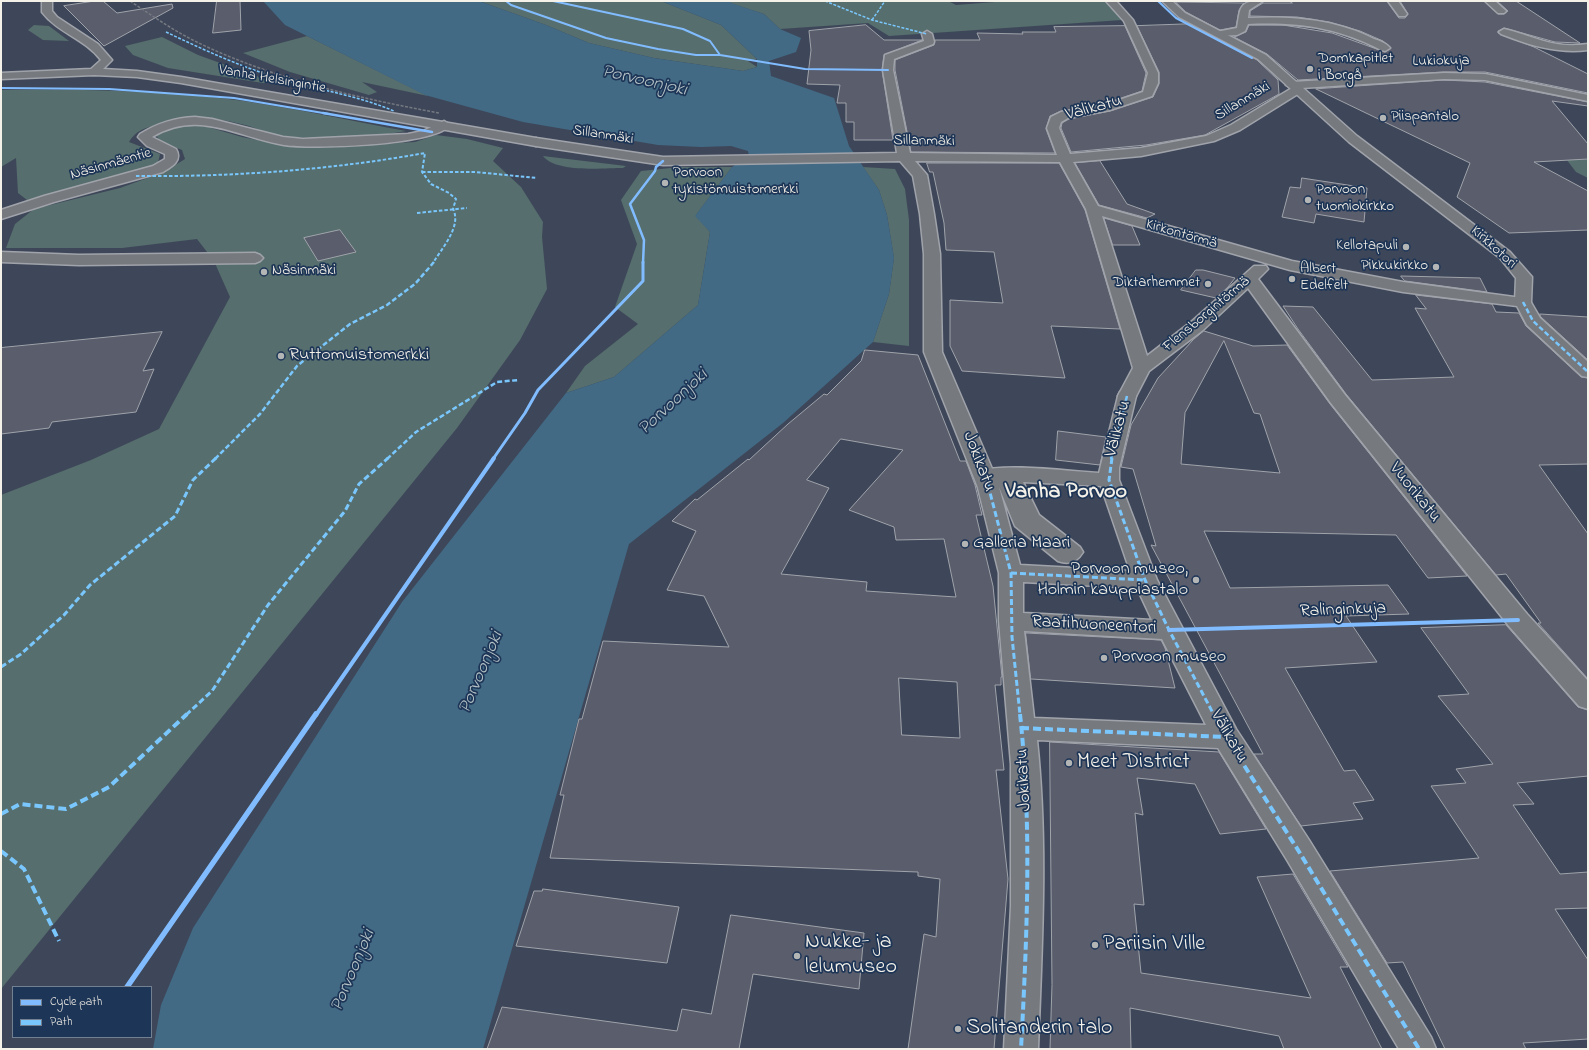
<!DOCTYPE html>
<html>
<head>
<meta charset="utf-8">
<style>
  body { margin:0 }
  #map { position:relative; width:1589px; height:1050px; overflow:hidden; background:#3e4759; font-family:"Indie Flower",sans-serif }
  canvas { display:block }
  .frame { position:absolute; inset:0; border:2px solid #f4f1e8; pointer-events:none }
  .legend { position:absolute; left:12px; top:986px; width:140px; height:52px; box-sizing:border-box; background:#1d3557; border:1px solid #738091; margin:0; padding:5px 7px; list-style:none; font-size:12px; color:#f4f1e8 }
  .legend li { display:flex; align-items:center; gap:8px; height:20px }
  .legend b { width:20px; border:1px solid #738091 }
</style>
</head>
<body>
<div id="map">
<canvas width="1589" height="1050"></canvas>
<div class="frame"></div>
<ul class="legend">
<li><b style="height:5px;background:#80bcff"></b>Cycle path</li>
<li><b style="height:5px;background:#7ac7fe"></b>Path</li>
</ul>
</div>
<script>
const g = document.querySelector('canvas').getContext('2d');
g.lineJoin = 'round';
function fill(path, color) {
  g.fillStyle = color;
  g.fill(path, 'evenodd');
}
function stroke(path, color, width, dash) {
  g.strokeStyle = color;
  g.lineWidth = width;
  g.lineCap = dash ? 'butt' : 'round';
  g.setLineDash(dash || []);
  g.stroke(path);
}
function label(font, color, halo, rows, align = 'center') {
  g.font = font + ' "Indie Flower",sans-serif';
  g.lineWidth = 3.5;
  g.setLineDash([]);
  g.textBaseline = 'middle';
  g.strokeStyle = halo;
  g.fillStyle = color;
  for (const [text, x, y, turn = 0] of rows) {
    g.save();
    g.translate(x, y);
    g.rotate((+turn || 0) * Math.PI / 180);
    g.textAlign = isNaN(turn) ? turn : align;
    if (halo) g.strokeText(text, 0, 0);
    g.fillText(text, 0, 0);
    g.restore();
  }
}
fill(new Path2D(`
  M479 1H661L721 25 757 59 748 61 757 67 743 71 654 58 589 43 546 25Z
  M730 1H948L956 5 1008 1H1105L1122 20 889 36 868 23 780 29 764 14 730 3Z
  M34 25 49 26 69 41 43 40 28 30Z
  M307 36 428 96 362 82 377 92 369 95 290 72 243 53Z
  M162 37 198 55 273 82 263 83 168 68 133 55 125 46Z
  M1 90C82 89 164 90 244 101 298 109 352 121 406 131 373 138 317 140 284 136 272 135 260 130 249 126 215 117 190 114 156 125 145 128 135 131 129 142L160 154 158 163 140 171 27 200 18 193 16 158 1 167Z
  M186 125H201L242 137 278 144H379L415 142 436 135 467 139 503 148 493 161 521 187 543 222 542 237 547 289 520 340 457 428 1 989V495L91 460 159 429 230 297 214 261 197 239 122 248H6L15 224 34 209 120 188 164 172 185 159 182 150 160 141 156 135 170 128Z
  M1588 149V178L1576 172 1560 151Z
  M543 156 551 157 626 166 623 168C603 168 556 173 543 156Z
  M681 167H732L696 215 710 232 698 305 614 377 566 393 585 366 638 324 615 307 637 244 621 200 641 171Z
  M863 167 895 169 905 189 909 220V346L873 342 889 294 894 258 887 215 879 190Z`), '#566e6d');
fill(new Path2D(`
  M263 1H479L546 25 589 43 654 58 743 71 757 67V59L721 25 661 1H730L731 3 764 14 780 29 801 38 796 52 769 61 771 76 834 98 849 146 879 190 887 215 894 258 889 294 873 342 783 423 629 544 483 1049H153L161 1005 193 928 402 602 566 393 614 377 698 305 710 232 695 216 732 167 749 156 748 151 731 146 701 147 658 145 523 122 425 95 285 25Z`), '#426a85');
const building = new Path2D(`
  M95 1H103L117 13 172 4 173 8 104 46 64 6Z
  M217 1H240L241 30 213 33Z
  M1289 1H1387L1399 18H1405L1408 14 1400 1H1484L1498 14H1504L1508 11 1497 1H1516L1580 43 1555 42 1504 28 1498 31V33L1534 47 1588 74V93L1485 72H1444L1298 80 1267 54 1234 37 1246 32 1249 25H1283L1332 33 1385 52 1391 48 1383 41 1360 31 1329 22 1297 17 1250 16V11L1263 3H1292Z
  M1176 2 1244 3 1239 10 1236 27 1220 30 1186 12Z
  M1189 24 1257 60 1278 80 1279 94 1205 135 1146 145 1071 152 1061 128 1062 123 1069 119 1110 111 1153 97 1159 84V72L1137 26Z
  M866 25 884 40H922L884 55 882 70 893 140H854V122H846V103H837L840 85 807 84 811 50 809 31Z
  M1125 26 1146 73 1142 91 1104 104 1061 111 1050 116 1046 129 1055 153 911 152 895 70V60L934 45 935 40H980L977 33 1023 34 1022 32H1056L1054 27Z
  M1444 80 1485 82 1588 102V106L1552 101 1588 144V159L1534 162 1588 191V230L1509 233 1457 197 1470 163 1316 89Z
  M1100 161 1127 204 1155 214 1147 218 1099 205 1075 163Z
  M927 163H1059L1085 210 1120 329 1051 326 1065 378 962 371 950 346V300L1003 303 994 252 946 250 944 223 933 172H930Z
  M1302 178 1367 188 1364 222 1316 214 1314 223 1282 217 1290 187 1300 188Z
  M1104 218 1132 226 1140 245H1113Z
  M340 230 356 252 318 261 304 238Z
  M1196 270H1203L1235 278 1228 287 1216 298 1181 290Z
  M1401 276 1480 278 1487 292 1405 281Z
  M1416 295 1492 304 1496 312 1519 313 1526 326 1581 377 1588 378V464L1539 465 1588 534V679L1538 623H1541L1506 574 1496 575 1346 394 1298 329 1283 306 1313 307 1372 380 1454 377 1415 308 1426 309Z
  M1540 314 1588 317V360L1541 317Z
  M1204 331 1253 346 1287 345 1330 404 1467 576 1428 578 1396 535 1204 531 1230 588 1388 585 1409 614 1346 616 1377 662 1285 668 1344 771 1355 770 1374 800 1353 803 1363 819 1301 826 1254 754H1263L1151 545 1156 546 1133 469 1121 467 1131 425 1158 378 1193 340ZM1224 341 1254 413 1260 414 1280 473 1181 464 1185 413Z
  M162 332 143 371 154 369 136 412 52 422 49 428 1 434V348Z
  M865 350 918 355 960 461H966L975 485 982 515H976L993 586 1002 677H1001V685H995L1004 770H996L1008 879 994 1049H908L924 934 936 937 940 879 918 876V872L550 858 564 795H560L579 719H582L603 641 729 647 704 596 667 590 696 531 672 521 695 499 697 500 748 459 749 460 788 424 824 394 827 395 861 361ZM841 439 903 450 849 510 894 527 896 540 944 539 956 597 866 591 867 582 781 574 829 488 807 480ZM899 678 957 682 960 738 902 735Z
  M1058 431 1106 437 1100 465 1056 460Z
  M1506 625 1578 707 1588 710V776L1517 783 1534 804 1513 805 1560 874 1588 872V908L1555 909 1588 960V1039L1523 1043 1526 1049H1445L1403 962 1387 963 1330 871 1479 858 1431 786 1466 783 1456 769 1493 764 1438 696 1469 694 1421 628Z
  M1026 633 1161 640 1165 648 1175 688 1031 679Z
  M1050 742 1219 752 1266 829 1220 834 1195 784 1137 778 1143 815 1135 813 1144 905 1134 904 1141 973 1311 998 1257 877 1293 874 1348 967H1340L1382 1049H1284L1279 1036 1130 1008 1131 1049H1050L1052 985Z
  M543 889 679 907 667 963 516 946 534 891H542Z
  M731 915 864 933 859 989 753 974 739 1049H487L502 1007 677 1031 682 1009 711 1014Z`);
fill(building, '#595d6c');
stroke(building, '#a0a3aa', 1);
const pedestrian = new Path2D(`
  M1127 390 1134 392 1136 396 1119 468V480L1157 580 1236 729 1309 840 1431 1037 1436 1049H1399L1287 860 1218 748 1037 740C1048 842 1042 946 1038 1049H1004L1011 906V764L999 621V573L975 476 978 471C1009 463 1065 471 1099 473L1118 396 1120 392ZM1023 482 1101 486 1130 571 1020 565 999 487 1015 526 1058 561C1069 565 1077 562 1083 552L1080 547 1039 515ZM1023 582 1137 588 1152 620 1023 613ZM1024 631 1162 639 1206 725 1034 718Z`);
const minor = new Path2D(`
  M1106 1H1116L1133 20 1158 73V83L1152 96 1110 110 1068 118 1061 122 1059 128 1070 154 1141 148 1206 136 1231 125 1292 88 1286 85 1292 82 1444 73 1485 74 1588 95V101L1485 80 1444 79 1301 88 1303 90 1301 92 1240 130 1214 141 1141 156 1073 162 1098 206 1292 261 1403 282 1529 299 1540 318 1588 362V377L1582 376 1527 325 1517 306 1403 292 1290 270 1102 216 1147 356 1191 322 1254 266H1266L1268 269 1258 279 1345 395 1527 614 1588 681V709L1579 706 1509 626 1331 403 1248 288 1203 330 1149 371 1134 400 1127 402 1120 400 1118 396 1133 368 1086 209 1060 162 915 161 927 175 934 214 940 254 942 352 999 485 995 490 988 492 981 490 977 485 924 352V254L920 214 913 176 900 161 663 165 536 146 530 142 536 138 663 157 897 153 883 70 885 55 924 41 922 34 927 31 932 34 934 42 933 44 894 59 893 70 910 153 1057 155 1047 128 1051 117 1061 112 1104 105 1143 92 1148 73 1124 21Z
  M1263 1 1249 10 1248 18C1291 16 1335 19 1374 39 1380 41 1386 43 1390 48L1385 51 1381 50C1336 27 1298 22 1248 24L1245 31 1237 35 1216 36 1214 34 1216 32 1237 28C1241 7 1238 1 1263 1Z
  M1388 1H1398L1407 14 1405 16H1399Z
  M1485 1H1495L1506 11 1504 13H1498Z
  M1504 29C1537 37 1552 49 1588 44V50C1557 54 1529 45 1501 34L1499 32Z
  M195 117 212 119 283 137 303 139 408 134 423 131 444 121 450 125C435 146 310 149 284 145 236 137 199 109 152 137L176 149C183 161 171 167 163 172L54 202 1 219V210L44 196 153 166 165 159V154L147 146 138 137 140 134C158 123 174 118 195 117Z
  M1 252 79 255 255 253 260 255 263 258 260 261 255 263 79 265 1 262Z`);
const tertiary = new Path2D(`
  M42 1H52V11L57 17 98 44 112 60 103 69 137 71 181 77 536 138 542 142 536 146 181 83 137 77 94 75 1 79V73L91 69 101 60C85 39 58 33 42 12Z
  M1162 1H1172L1185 13 1266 55 1357 136 1510 252 1532 277 1531 302 1529 305 1523 307 1517 305 1515 302 1516 278 1500 258 1349 142 1258 59 1179 17Z`);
stroke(pedestrian, '#a0a3aa', 3);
stroke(minor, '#a0a3aa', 3);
stroke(tertiary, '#a0a3aa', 3);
fill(pedestrian, '#767a7f');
fill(minor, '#767a7f');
fill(tertiary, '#767a7f');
stroke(new Path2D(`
  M130 1C154 17 177 33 203 45 278 80 358 98 439 113`), '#747880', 1.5, [3, 1.5]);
stroke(new Path2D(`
  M825 1 872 20 927 34
  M872 20 885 1
  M166 32C206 51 248 70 291 82 326 91 361 97 394 111`), '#7ac7fe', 1.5, [3, 1.5]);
stroke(new Path2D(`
  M422 172H475L537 178
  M136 176C232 177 330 170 425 153L422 172 431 184 449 193 456 199 453 209C462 226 442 248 433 263
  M417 213 467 208`), '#7ac7fe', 2, [3.5, 2]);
stroke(new Path2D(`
  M1523 302 1533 321 1588 372
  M215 459 260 414 297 366 350 324 387 305 415 284 434 262
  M387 459 416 432 497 382 519 380
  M1111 459 1127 396`), '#7ac7fe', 2.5, [5, 2.5]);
stroke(new Path2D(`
  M1112 458 1109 480 1145 580 1169 630 1214 715
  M988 485 1011 573 1012 637 1020 715
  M1011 573 1145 580
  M1 667 21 654 64 615 90 585 175 516 193 480 216 458
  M186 715 212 691 268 605 345 511 359 484 388 458`), '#7ac7fe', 3, [6, 3]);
stroke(new Path2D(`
  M1020 714C1032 825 1027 937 1021 1049
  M1214 714 1226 737 1298 850 1419 1049
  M1021 728 1226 737
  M1 814 20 804 66 809 109 787 187 714
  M1 851 24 869 59 941`), '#7ac7fe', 4, [8, 4]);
stroke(new Path2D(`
  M506 1 511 5 606 38 658 49 696 55H720L805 69 888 70
  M553 1 683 29 710 41 720 55
  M1158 1 1176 18 1252 58
  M1 88 109 89 234 98 329 114`), '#80bcff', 2);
stroke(new Path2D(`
  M323 113 432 132
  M643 263 644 240 630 204 655 171 656 167 663 161`), '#80bcff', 2.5);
stroke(new Path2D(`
  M493 459 525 413 538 390 643 281V262`), '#80bcff', 3);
stroke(new Path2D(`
  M1169 630 1518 620
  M316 715 494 458`), '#80bcff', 4);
stroke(new Path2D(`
  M127 987 316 714`), '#80bcff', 5.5);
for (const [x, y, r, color] of [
  [1310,69,4,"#b4b6b6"],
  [1383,118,4,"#b4b6b6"],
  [665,183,4,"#b4b6b6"],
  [1308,200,4,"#b4b6b6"],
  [1406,247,4,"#b4b6b6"],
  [1436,267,4,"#b4b6b6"],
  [264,272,4,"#b4b6b6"],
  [1292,279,4,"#b4b6b6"],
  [1208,284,4,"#b4b6b6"],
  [281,356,4,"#b4b6b6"],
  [965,544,4,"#b4b6b6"],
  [1196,580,4,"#b4b6b6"],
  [1104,658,4,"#b4b6b6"],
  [1069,763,4,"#b4b6b6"],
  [1095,945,4,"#b4b6b6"],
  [797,956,4,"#b4b6b6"],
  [958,1029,4,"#b4b6b6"]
]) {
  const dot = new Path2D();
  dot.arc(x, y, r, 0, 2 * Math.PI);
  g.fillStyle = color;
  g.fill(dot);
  stroke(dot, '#1d3557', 1.5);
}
label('15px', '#f4f1e8', '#1d3557', [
  ["Domkapitlet",1318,60],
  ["i Borgå",1318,77],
  ["Piispantalo",1391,118],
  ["Porvoon",673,174],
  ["tykistömuistomerkki",673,191],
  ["Porvoon",1316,191],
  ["tuomiokirkko",1316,208],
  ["Kellotapuli",1398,247,"right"],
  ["Pikkukirkko",1428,267,"right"],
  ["Albert",1300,270],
  ["Edelfelt",1300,287],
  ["Näsinmäki",272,272],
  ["Diktarhemmet",1200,284,"right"]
], 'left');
label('15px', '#f4f1e8', '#1d3557', [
  ["Lukiokuja",1441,62,-1],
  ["Vanha Helsingintie",272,80,10],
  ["Sillanmäki",1243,102,-31],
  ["Sillanmäki",603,136,9],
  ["Sillanmäki",924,142,1],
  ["Näsinmäentie",111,165,-16],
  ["Kirkontörmä",1181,235,16],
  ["Kirkkotori",1493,248,42],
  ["Flensborgintörmä",1207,315,-40]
]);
label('18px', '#f4f1e8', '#1d3557', [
  ["Välikatu",1094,109,-15],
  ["Välikatu",1119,429,-75],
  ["Jokikatu",978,462,69],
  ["Vuorikatu",1414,493,51],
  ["Ralinginkuja",1343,611,-2],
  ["Raatihuoneentori",1094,626,3],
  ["Välikatu",1228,737,60],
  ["Jokikatu",1025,780,-93]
]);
label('18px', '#f4f1e8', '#1d3557', [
  ["Ruttomuistomerkki",289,356],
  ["Galleria Maari",973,544],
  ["Porvoon museo,",1188,570,"right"],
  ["Holmin kauppiastalo",1188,591,"right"],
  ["Porvoon museo",1112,658]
], 'left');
label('italic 19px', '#b6c3c7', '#1d3557', [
  ["Porvoonjoki",644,82,13],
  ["Porvoonjoki",674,403,-43],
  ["Porvoonjoki",482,673,-67],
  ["Porvoonjoki",354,971,-67]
]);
label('bold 22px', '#f4f1e8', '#1d3557', [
  ["Vanha Porvoo",1066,493]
]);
label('22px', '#f4f1e8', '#1d3557', [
  ["Meet District",1077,763],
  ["Nukke- ja",805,943],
  ["lelumuseo",805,968],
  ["Pariisin Ville",1103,945],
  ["Solitanderin talo",966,1029]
], 'left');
</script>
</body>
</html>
